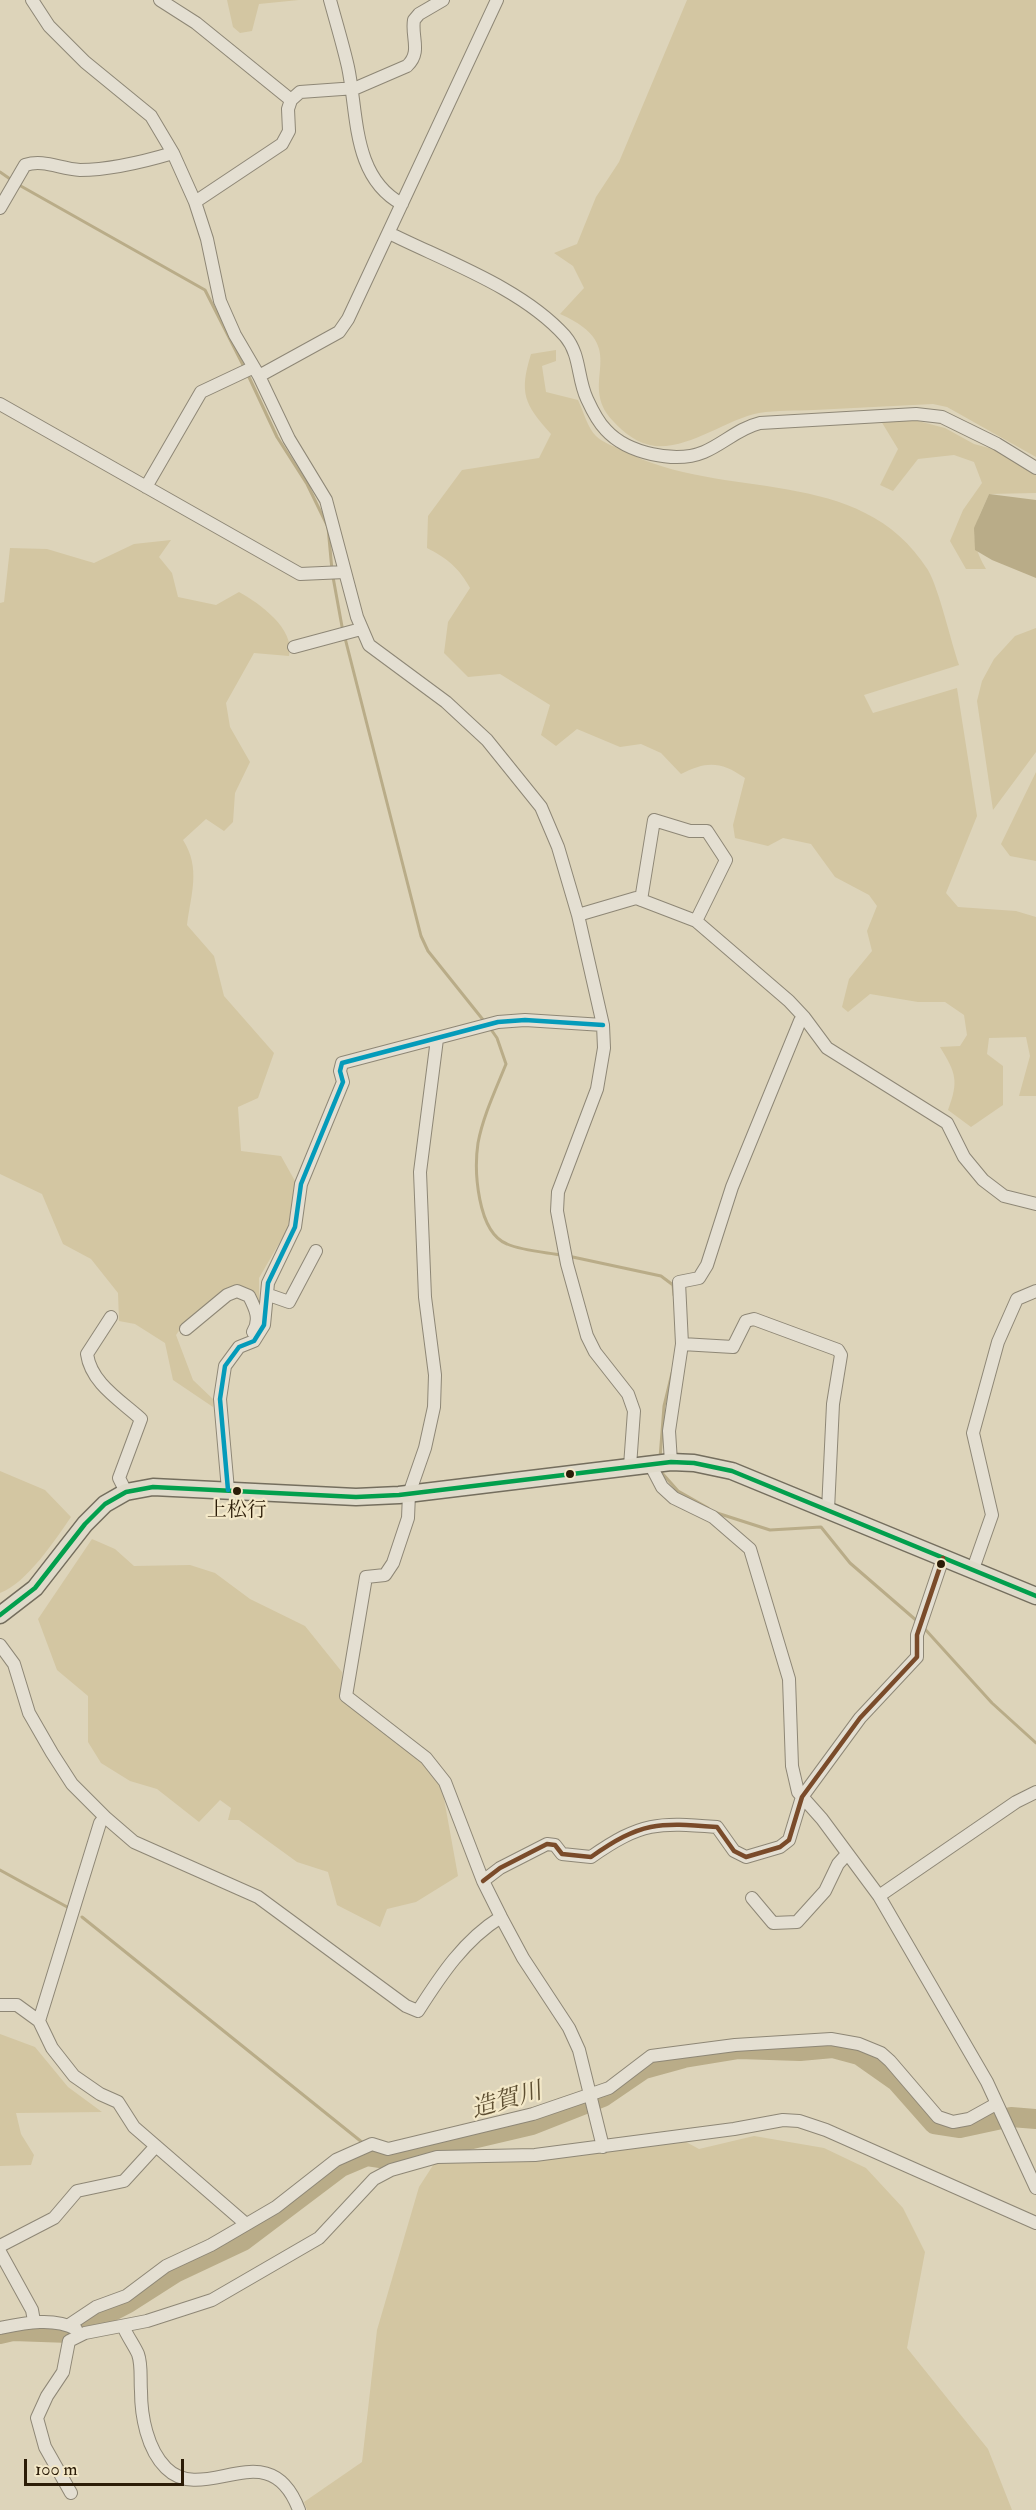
<!DOCTYPE html>
<html>
<head>
<meta charset="utf-8">
<style>
  body { margin:0 }
  #map { position:relative; width:1036px; height:2510px; overflow:hidden; background:#ddd4ba; font-family:"IM FELL Double Pica",serif }
  canvas { display:block }
  .scale { position:absolute; left:24px; top:2459px; width:160px; height:27px; box-sizing:border-box; border:3px solid #2b1c07; border-top:0; padding-left:8px; font-size:18px; line-height:21px; white-space:nowrap; color:#2b1c07; -webkit-text-stroke:4px #f3e8c8; paint-order:stroke }
</style>
</head>
<body>
<div id="map">
<canvas width="1036" height="2510"></canvas>
<div class="scale">100 m</div>
</div>
<script>
const g = document.querySelector('canvas').getContext('2d');
g.lineJoin = 'round';
function fill(path, color) {
  g.fillStyle = color;
  g.fill(path, 'evenodd');
}
function stroke(path, color, width, dash) {
  g.strokeStyle = color;
  g.lineWidth = width;
  g.lineCap = dash ? 'butt' : 'round';
  g.setLineDash(dash || []);
  g.stroke(path);
}
function label(font, color, halo, rows, align = 'center') {
  g.font = font + ' "IM FELL Double Pica","Noto Serif JP",serif';
  g.lineWidth = 4.5;
  g.setLineDash([]);
  g.textBaseline = 'middle';
  g.strokeStyle = halo;
  g.fillStyle = color;
  for (const [text, x, y, turn = 0] of rows) {
    g.save();
    g.translate(x, y);
    g.rotate((+turn || 0) * Math.PI / 180);
    g.textAlign = isNaN(turn) ? turn : align;
    if (halo) g.strokeText(text, 0, 0);
    g.fillText(text, 0, 0);
    g.restore();
  }
}
fill(new Path2D(`
  M227 0H299L259 4 252 31 240 33 233 27Z
  M687 0H1036V457L947 407 933 404C893 406 854 408 814 410 796 411 777 410 759 413 727 419 690 449 655 446 638 444 624 433 613 421 575 381 635 347 560 314L584 288 573 266 554 253 577 244 596 197 619 162Z
  M556 350V361L542 366 546 392 578 400C583 410 588 429 596 436 603 443 616 447 624 451 723 503 860 462 928 570 939 589 951 642 959 665L864 695 873 713 957 688 977 816 946 893 958 907 1016 911 1036 917V1096H1019L1030 1056 1026 1037 989 1038 987 1054 1003 1066V1105L971 1127 948 1110C959 1081 956 1073 940 1047L960 1046 967 1035 964 1015 945 1002H918L870 994 848 1012 842 1007 849 979 872 951 867 931 877 906 869 895 835 877 811 844 783 838 768 846 735 838 733 825 745 778C721 761 706 761 681 774L661 753 641 744 620 747 577 729 556 746 541 735 550 705 500 674 468 677 444 653 448 622 470 588C459 568 447 558 427 548L428 516 462 470 539 458 551 434C524 404 519 393 531 354Z
  M881 421H918L945 428 974 444 1004 452 1036 473V493L989 494C975 526 967 536 986 569H966L950 541 963 510 982 483 974 462 954 455 918 459 893 491 880 485 898 449Z
  M171 540 159 557 172 573 178 597 216 605 239 592C259 603 296 629 289 656L254 653 226 703 230 727 250 762 235 793 233 822 224 831 206 819 183 840C201 868 191 894 187 925L214 956 224 996 274 1053 258 1098 238 1107 241 1151 281 1156 295 1181 288 1228 259 1278V1300L244 1287H228L186 1321 176 1335 193 1380 214 1400 213 1407 173 1380 165 1343 135 1324 119 1321 118 1293 91 1259 63 1244 42 1194 0 1174V603L4 602 10 548 47 549 94 563 134 544Z
  M1036 628V752L993 810 977 701 982 681 994 659 1015 636Z
  M1036 772V861L1010 856 1001 844Z
  M0 1471 45 1490 71 1517C55 1540 27 1583 0 1593Z
  M92 1539 115 1549 134 1566 190 1565 215 1573 250 1599 305 1626 342 1672 341 1699 423 1760 441 1782 458 1876 416 1902 387 1909 380 1927 337 1905 328 1872 297 1862 239 1820H228L231 1808 220 1800 199 1822 157 1789 130 1781 101 1763 88 1742V1696L57 1670 38 1619Z
  M0 2034 35 2047 68 2087 102 2112 16 2113 21 2134 34 2155 31 2165 0 2166Z
  M675 2136 699 2149 754 2136 824 2148 866 2168 903 2208 925 2252 907 2348 988 2449 1012 2510H307L304 2502 362 2462 377 2330 419 2187 439 2156 467 2157Z`), '#d3c6a2');
fill(new Path2D(`
  M989 494 1036 500V578L992 560 975 550 974 528Z`), '#b9ac88');
stroke(new Path2D(`
  M0 172 13 181
  M19 185 205 290 245 369
  M248 375 277 437 307 484 328 527 332 570
  M333 577 343 632
  M345 638 421 936 428 951 484 1021
  M490 1028 497 1038 506 1064C496 1089 483 1116 478 1143 474 1170 477 1232 507 1244 523 1251 544 1252 562 1255
  M568 1256 661 1276 673 1285 674 1295
  M660 1458 664 1406 672 1373
  M662 1473 678 1491 708 1508
  M717 1513 770 1530 821 1527 850 1563 917 1621
  M924 1628 992 1703 1036 1743
  M0 1870 69 1908
  M82 1917 363 2143
  M371 2150 380 2158`), '#b9ac88', 3);
stroke(new Path2D(`
  M0 2334 13 2331 70 2333 128 2303 175 2273 243 2241 341 2167 367 2156 387 2159 532 2125 603 2097 644 2069 684 2058 739 2049 800 2051 833 2048 859 2055 896 2081 934 2124 960 2128 1011 2117 1036 2119`), '#b9ac88', 20);
const minor = new Path2D(`
  M32 0 49 26 85 62 151 116 173 153 195 202 207 239 220 301 235 335 259 376 289 439 326 500 357 617 369 645 446 702 487 740 541 807 558 847 578 915 603 1025 604 1048 597 1089 558 1192 557 1211 567 1264 587 1336 595 1352 628 1394 634 1411 630 1466
  M160 0 196 23 291 100
  M330 0C336 22 343 45 348 67 358 114 352 177 402 204
  M195 202 282 144 289 131 288 109 291 100 300 92 356 88 407 66C422 52 411 37 414 20L419 14 443 0
  M0 208 25 165C44 159 60 169 80 170 108 170 146 161 173 153
  M389 233C445 261 522 288 565 336 581 355 577 378 587 399 592 410 598 422 606 430 627 453 675 464 704 452 723 444 739 428 760 423L916 414 942 417 997 444 1036 468
  M259 376 339 332 348 319 497 0
  M0 404 300 574 345 572
  M146 487 201 392 252 368
  M294 647 361 629
  M641 900 654 820 690 831H707L726 860 696 921
  M578 915 636 898 696 921 789 1001 804 1017 827 1048 947 1123 964 1157 983 1180 1004 1196 1036 1204
  M437 1039 420 1172 425 1297 435 1375 434 1407 425 1448 409 1494 408 1518 393 1563 385 1575 366 1577 346 1696 426 1758 445 1782 483 1881 501 1917 523 1958 569 2028 579 2050 603 2147
  M269 1295 289 1302 316 1251
  M111 1317 87 1354C91 1383 120 1400 141 1419L119 1478 126 1492
  M186 1329 227 1295 237 1291 249 1296C255 1308 261 1319 253 1332
  M682 1344 733 1347 746 1321 754 1319 838 1350 841 1355 833 1404 828 1510
  M671 1462 669 1431 682 1344 679 1282 699 1278 707 1265 732 1187 800 1021 804 1017
  M650 1464 662 1487 674 1498 713 1517 750 1549 789 1679 792 1766 798 1792 822 1819 879 1896 987 2082 1036 2188
  M228 1490 220 1399 225 1366 239 1347 254 1341 264 1325 268 1283 295 1227 301 1184 343 1082 340 1071 342 1063 498 1022 525 1020 603 1025
  M973 1569 992 1515 973 1433 998 1342 1017 1299 1036 1291
  M0 1645 14 1664 29 1713 52 1753 72 1784 105 1817 134 1842 258 1897 406 2006 418 2011C441 1975 464 1940 501 1917
  M483 1881 500 1868 547 1844 555 1845 562 1854 591 1857C641 1822 658 1822 717 1827L734 1851 746 1857 780 1847 789 1840 802 1797 860 1718 917 1657V1635L943 1558
  M879 1896 1016 1802 1036 1792
  M752 1898 773 1923 797 1922 825 1891 838 1864 847 1854
  M0 2005H17L39 2021 52 2048 74 2076 100 2094 118 2102 134 2127 246 2224
  M39 2021 100 1823 105 1817
  M0 2246 54 2218 77 2191 124 2181 156 2146
  M0 2252 32 2310 34 2321
  M69 2325 96 2307 126 2296 166 2266 211 2245 276 2207 336 2160 372 2144 388 2149 533 2114 609 2088 651 2056 735 2045 831 2039 859 2044 881 2053 890 2061 938 2117 953 2122 969 2119 996 2104
  M123 2326C127 2336 134 2345 138 2354 142 2365 140 2379 141 2391 141 2416 147 2449 166 2468 205 2507 269 2430 299 2510
  M0 2328C25 2323 53 2317 76 2329
  M71 2493 45 2447 37 2418 47 2396 63 2372 69 2341 85 2333 147 2321 212 2300 319 2238 374 2179 391 2170 437 2157 535 2155 734 2129 783 2120 799 2121 826 2130 1036 2223`);
const major = new Path2D(`
  M0 1615 35 1588 85 1524 105 1504 126 1492 153 1487 356 1497 399 1495 671 1462 694 1463 732 1471 1036 1596`);
stroke(minor, '#8e8776', 14);
stroke(major, '#746e5e', 19);
stroke(minor, '#e4dfd2', 12);
stroke(major, '#dfdaca', 16);
stroke(new Path2D(`
  M0 1615 35 1588 85 1524 105 1504 126 1492 153 1487 356 1497 399 1495 671 1462 694 1463 732 1471 1036 1596`), '#029f4d', 4.5);
stroke(new Path2D(`
  M228 1490 220 1399 225 1366 239 1347 254 1341 264 1325 268 1283 295 1227 301 1184 343 1082 340 1071 342 1063 498 1022 525 1020 603 1025`), '#049bba', 4.5);
stroke(new Path2D(`
  M483 1881 500 1868 547 1844 555 1845 562 1854 591 1857C641 1822 658 1822 717 1827L734 1851 746 1857 780 1847 789 1840 802 1797 860 1718 917 1657V1635L943 1558`), '#7a4b2a', 4.5);
for (const [x, y, r, color] of [
  [570,1474,5,"#2b1c07"],
  [237,1491,5,"#2b1c07"],
  [941,1564,5,"#2b1c07"]
]) {
  const dot = new Path2D();
  dot.arc(x, y, r, 0, 2 * Math.PI);
  g.fillStyle = color;
  g.fill(dot);
  stroke(dot, '#f3e8c8', 2);
}
label('20px', '#2b1c07', '#f3e8c8', [
  ["上松行",237,1512]
]);
label('italic 24px', '#5e4f32', '#f3e8c8', [
  ["造賀川",507,2102,-16]
]);
</script>
</body>
</html>
